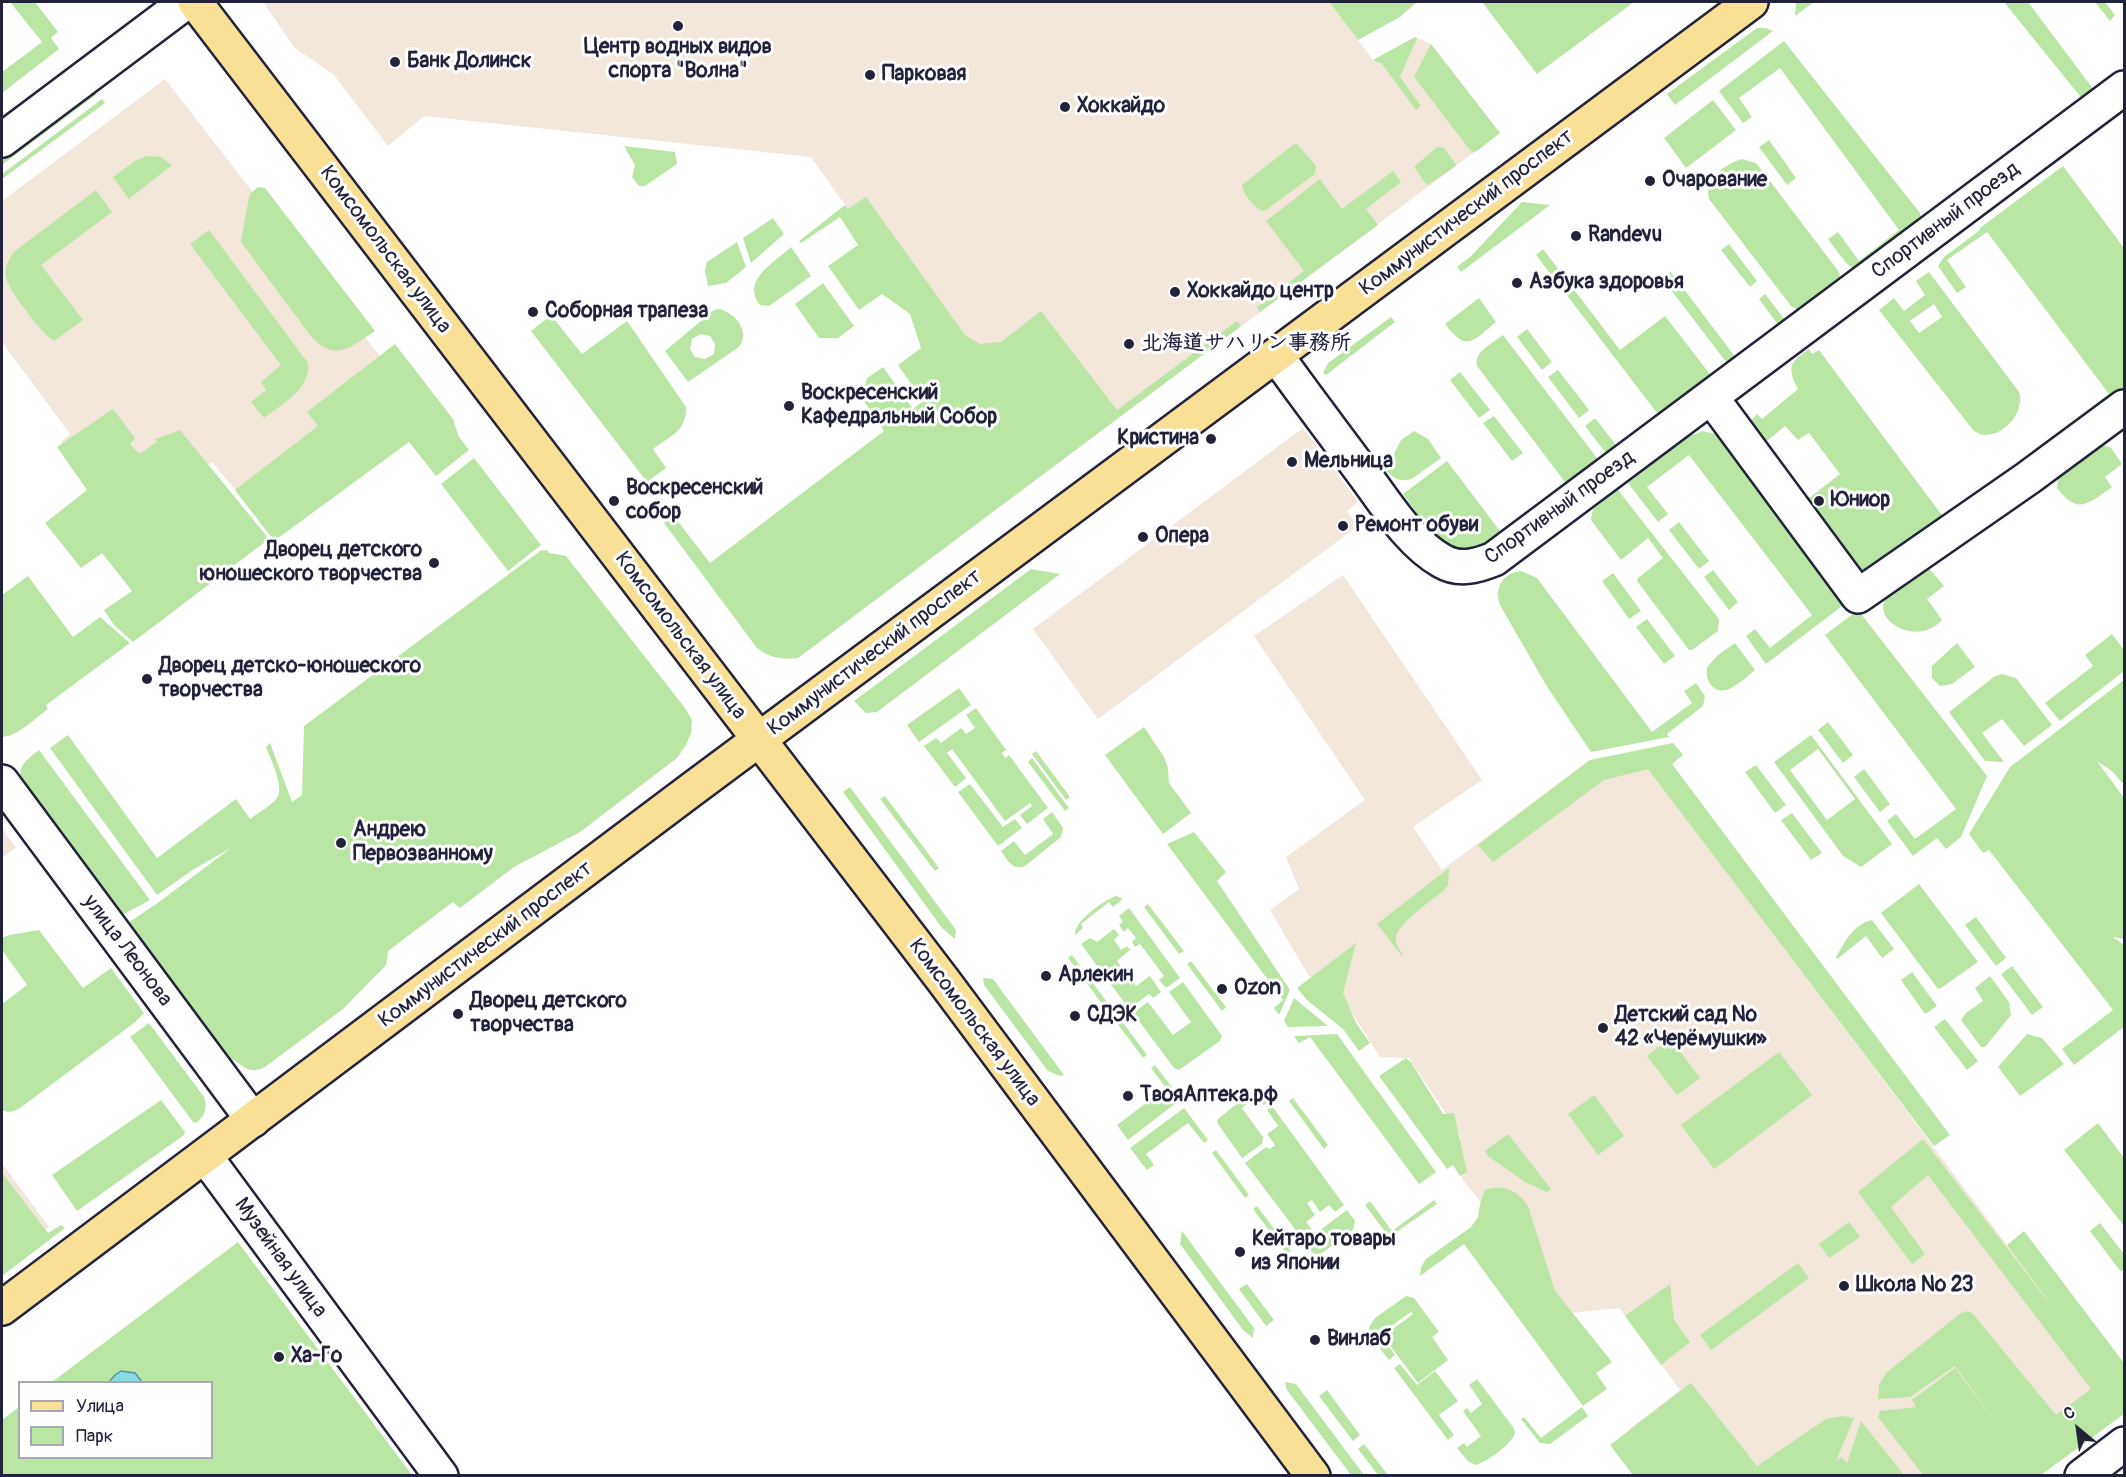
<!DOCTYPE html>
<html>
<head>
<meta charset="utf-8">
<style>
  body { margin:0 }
  #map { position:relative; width:2126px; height:1477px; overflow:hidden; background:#fff; font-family:Pangolin,sans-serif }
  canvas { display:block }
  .frame { position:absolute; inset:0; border:3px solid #22223b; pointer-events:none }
  .legend { position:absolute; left:18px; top:1381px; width:195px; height:78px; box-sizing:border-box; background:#fff; border:2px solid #a7a7b1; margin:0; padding:8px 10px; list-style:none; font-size:18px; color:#22223b }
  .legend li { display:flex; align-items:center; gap:12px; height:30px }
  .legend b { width:30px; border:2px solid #a7a7b1 }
  .north { position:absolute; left:2048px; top:1399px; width:60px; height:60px; -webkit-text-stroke:4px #fff; paint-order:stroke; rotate:331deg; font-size:16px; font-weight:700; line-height:24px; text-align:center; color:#22223b }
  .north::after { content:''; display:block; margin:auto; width:21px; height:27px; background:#22223b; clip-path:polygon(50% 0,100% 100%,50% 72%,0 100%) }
</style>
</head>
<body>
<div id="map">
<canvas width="2126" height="1477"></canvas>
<div class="frame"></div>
<ul class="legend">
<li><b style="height:8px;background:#fadf96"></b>Улица</li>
<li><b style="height:16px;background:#bae6a4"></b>Парк</li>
</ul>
<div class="north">С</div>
</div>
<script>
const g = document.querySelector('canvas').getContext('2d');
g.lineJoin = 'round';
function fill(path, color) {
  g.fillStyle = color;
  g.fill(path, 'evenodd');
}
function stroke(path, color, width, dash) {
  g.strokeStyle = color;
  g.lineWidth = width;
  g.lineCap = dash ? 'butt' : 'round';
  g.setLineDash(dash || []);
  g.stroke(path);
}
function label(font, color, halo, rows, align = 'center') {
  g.font = font + ' Pangolin,"LXGW WenKai TC","Klee One",sans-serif';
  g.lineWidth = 6;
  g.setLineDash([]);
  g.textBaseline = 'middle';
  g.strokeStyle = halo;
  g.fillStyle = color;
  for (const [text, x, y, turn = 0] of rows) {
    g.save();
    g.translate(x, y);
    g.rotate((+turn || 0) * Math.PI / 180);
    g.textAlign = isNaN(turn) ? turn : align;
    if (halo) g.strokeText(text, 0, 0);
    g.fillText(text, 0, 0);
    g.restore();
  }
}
fill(new Path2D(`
  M263 2H1329L1373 60 1415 37 1431 44 1500 133 1001 506 836 468 963 371 811 157 424 116 388 146 334 75 295 48Z
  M165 79 424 413 268 529 212 462 154 505 85 482 61 442 70 434 2 342V201Z
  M1303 428 1358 502 1347 511 1358 526 1098 719 1033 629Z
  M1343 575 1482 780 1413 827 1442 870 1588 761 1639 755 2119 1394 2010 1475H1662L1628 1430 1680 1390 1619 1308 1571 1313 1462 1179 1460 1135 1409 1058 1380 1057 1343 999 1309 976 1270 910 1299 889 1286 857 1365 800 1254 636Z
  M2 828 16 848 2 858Z
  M2 1163 49 1227 2 1264Z`), '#f3e6db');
fill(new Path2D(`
  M10 2H35L58 32 51 38 59 49 2 93V72L42 42Z
  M1329 2H1417L1400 17 1358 40Z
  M1482 2H1634L1537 74Z
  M1796 2H1814L1795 16Z
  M2004 2H2028L2094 90 2124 68V78L2088 106Z
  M2095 2H2105L2115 15 2110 21Z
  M1757 28H1766L1773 31 1675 105 1667 94Z
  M1415 37 1417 38 1400 77 1421 106 1416 110 1382 64 1373 60Z
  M1784 41 1920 213 1922 221 1855 270 1846 263 1828 239 1838 232 1859 261 1899 230 1780 68 1739 98 1752 117 1743 123 1719 91Z
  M1431 44 1500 133 1477 151 1473 152 1470 150 1414 77Z
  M91 93 97 94 2 165V160Z
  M102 99 105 103 2 179V174Z
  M1713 100 1736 130 1686 168 1664 138Z
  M1769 140 1796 178 1787 185 1759 147Z
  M1297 144 1316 166 1315 174 1266 210 1262 211C1254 207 1243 194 1242 185L1293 145Z
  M624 146 675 152 677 164 645 186H639L632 177 635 165Z
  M1437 147 1444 148 1456 165 1453 168 1428 185 1425 183 1414 167Z
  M147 156 161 157 172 165 129 199 113 177 135 161Z
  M1742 159 1756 163 1760 168 1839 272 1841 283 1802 312 1791 306 1709 199C1704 179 1725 164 1742 159Z
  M2063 166 2124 248V399L2043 460 2035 449 2109 394 1987 232 1947 260 1966 287 1957 293 1938 266 1944 257 1980 230V228Z
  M1393 171 1401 182 1366 209 1378 225 1260 312 1257 307 1304 271 1266 221 1320 179 1342 209Z
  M258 187 265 188 375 331C349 348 335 363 310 335L241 242 249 197 251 193Z
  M96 190 112 212 41 265 83 320 54 341C43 335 7 289 6 277 4 267 9 258 15 251Z
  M866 197 965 335 980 344 1001 342 1041 311 1117 410 1237 321 1241 326 798 658C782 660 770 658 757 648L664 523 673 515 710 563 884 431 862 398 867 378 883 367 913 409 923 401 898 365 921 348 910 314 882 294 859 310 828 266 858 245 840 217 801 243 799 241 845 205 848 209Z
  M1522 202 1550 205 1461 272 1457 267 1471 256Z
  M773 218 784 234 751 263 743 238Z
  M209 230 308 363C311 389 282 404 264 418L251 402 266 390 261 382 281 365 190 244Z
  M737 242 746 267 726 283 708 286 705 270 707 262Z
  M1729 244 1757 281 1750 287 1721 250Z
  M791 247 811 276 769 306 760 305C741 280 774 263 791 247Z
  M1543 249 1620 350 1665 316 1716 382 1664 422 1536 255Z
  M1671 272 1736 358 1779 326 1759 299 1765 294 1786 321 1729 366 1662 278Z
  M1929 272 2019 392C2027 416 1993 447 1973 430L1879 310 1894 298 1904 311 1925 295 1916 281ZM1934 304 1942 317 1919 333 1910 321Z
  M823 283 854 326 838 338H819L795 304Z
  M1479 298 1496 322C1473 341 1467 353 1445 324Z
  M719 309C735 313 751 331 739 347L688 382 665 351 714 310ZM701 334 710 336 715 344 714 354 705 359 695 357 690 349 692 339Z
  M551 315 582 354 627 321 686 407C687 431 670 436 653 449L666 468 647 482 531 331Z
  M1391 317 1395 322 1326 375 1323 373 1328 363Z
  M1527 329 1552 362 1542 370 1517 337Z
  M1503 335 1600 462 1568 486 1477 366C1473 352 1493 343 1503 335Z
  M395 344 453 419 459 437 469 450 436 476 409 442 274 541 235 490 318 426 307 412Z
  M1809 349 1812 354 1819 350 1944 518 2010 469 2017 478 1866 576 1859 572 1804 502 1840 474 1809 433 1798 440 1785 426 1761 446 1747 425 1757 414 1762 419 1798 389C1787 368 1789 362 1809 349Z
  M1558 370 1589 410 1579 418 1548 377Z
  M1460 372 1490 410 1479 418 1450 380Z
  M113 409 135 438 130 444 139 454 157 442 155 439 180 430 269 539 133 642 114 625 104 610 132 591 102 553 81 568 45 523 87 490 57 447Z
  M1494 416 1523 453 1512 461 1483 423Z
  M1653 417 1659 425 1612 461 1585 426 1595 418 1616 445Z
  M1414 431 1428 439 1441 458 1413 478C1402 483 1393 479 1386 470L1401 440Z
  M1703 431 1720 435 1850 600 1766 664 1746 636 1755 629 1770 648 1812 615 1689 455 1647 487 1668 514 1658 522 1628 483 1685 438Z
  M2104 445 2111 448 2122 464 2105 477 2112 487C2089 503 2078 516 2057 488L2058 479Z
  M474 458 541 545 508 571 441 484Z
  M1447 461 1500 531 1523 514 1528 521 1502 550 1457 552 1433 536 1403 494Z
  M1618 490 1719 619 1718 631 1692 650H1689L1637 581 1638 578 1663 558 1648 538 1621 560 1591 520 1593 509Z
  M1679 522 1709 561 1699 569 1669 530Z
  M547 550 549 553 566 556 685 708 692 720 691 733 686 745 677 758 580 832 514 867 460 908 453 902 388 951 386 965 343 1009 265 1067C244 1077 243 1060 226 1058L128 923 159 902 231 848 194 869 157 895 50 748 68 735 157 858 236 799 250 819C258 813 271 806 277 798 285 788 270 758 266 747L270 743 292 802 302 795 304 726 540 551Z
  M1927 566 1944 586 1927 599 1942 620C1917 648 1869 620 1887 596Z
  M1031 569 1060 574 877 712 866 713 854 701Z
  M1713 570 1738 602 1729 610 1704 577Z
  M1521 571 1537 578 1652 732 1692 703 1684 691 1696 683 1705 696 1703 706 1667 734 1669 737 1591 752 1546 685 1500 605C1494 587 1503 573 1521 571Z
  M1613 573 1641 611 1629 619 1602 581Z
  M28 576 73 637 100 617 130 643 46 705 48 709C35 718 19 736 2 737V595Z
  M1858 610 1987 776 1961 837 1946 849 1937 838 1913 856 1887 821 1896 814 1915 839 1956 809 1825 635Z
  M1647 619 1675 656 1664 664 1636 627Z
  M2112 634 2124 650V671L2060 721 2045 703 2093 666 2085 655Z
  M1735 643 1755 670C1745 678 1723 701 1711 685 1707 680 1706 673 1707 667L1718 655Z
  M1957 643 1975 667 1952 684 1940 686 1932 678V666Z
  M2002 674 2016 678 2052 725 2024 746 2002 719 1982 733 2004 762 1985 761 1949 712 1995 676Z
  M2124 680V781L2122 783 2113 772 2097 761 2124 798V939L2113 937 2124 945V1027L2074 1065 2062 1049 2113 1010 1989 850 1983 853 1969 834 2010 767Z
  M959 688 971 705 919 742 907 725Z
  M976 708 1006 750 1002 753 1005 758 1009 755 1048 808 1027 824 1020 815 1032 806 1030 803 1005 821 952 749 947 753 966 778 955 787 924 746 936 738 941 743 961 728 966 734 975 728 966 715Z
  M1828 722 1853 755 1843 763 1818 730Z
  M1144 727 1164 757 1168 768 1169 783 1191 813 1163 834 1105 755Z
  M1811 735 1892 844 1861 867 1843 856 1774 762ZM1818 749 1855 799 1827 820 1790 770Z
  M1673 743 1683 755 1672 764 1950 1135 1934 1146 1648 769 1604 780 1493 862 1478 845 1590 760Z
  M39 750 150 900 122 915 22 781C16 766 28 759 39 750Z
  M1036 751 1070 797 1066 800 1032 754Z
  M1032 758 1069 808 1065 811 1028 762Z
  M1756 765 1786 805 1775 813 1745 772Z
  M1864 769 1890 804 1880 812 1854 777Z
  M970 784 1003 827 1015 819 1022 828 998 846 958 792Z
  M850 787 956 930 955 939 942 928 843 792Z
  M885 796 939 868 935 871 880 799Z
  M1052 812 1063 828 1061 837 1025 866C1013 871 1008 861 1001 851L1014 841 1025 855 1053 834 1043 819Z
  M1792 813 1822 853 1811 860 1781 820Z
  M1194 832 1226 872 1217 881 1290 990 1279 1015 1274 1008 1283 1000 1167 844Z
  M1449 868 1448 885 1444 890C1432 901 1399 921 1396 937 1395 944 1400 950 1403 955L1402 956 1377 924Z
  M1919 884 1978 962 1941 988 1938 989 1881 913Z
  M1116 896 1123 899 1113 907 1109 902 1081 924 1083 928 1075 935C1073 922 1104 900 1116 896Z
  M1148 904 1184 951 1179 954 1144 907Z
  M1129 908 1180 978 1166 988 1159 980 1164 976 1140 944 1135 947 1132 942 1136 938 1128 928 1124 932 1119 925 1123 922 1119 916Z
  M1976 917 2006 958 1996 966 1965 925Z
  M1872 920 1894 949 1882 958 1866 936 1837 959 1836 957C1846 941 1852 925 1872 920Z
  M1114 929 1119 935 1114 940 1121 950 1127 946 1130 950 1117 961 1136 986 1150 976 1161 992 1153 998 1149 994 1129 1009 1081 944 1090 938 1097 942Z
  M39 930 83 988 111 968 144 1013 134 1023 20 1108C14 1112 8 1113 2 1110V1004L27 985 2 950V938L9 935Z
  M1356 943 1343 993 1356 1023 1370 1043 1359 1051 1343 1029 1307 1000 1297 988Z
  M1072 955 1107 1002 1103 1005 1068 958Z
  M1191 961 1226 1007 1222 1011 1187 964Z
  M2012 966 2043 1007 2032 1015 2001 974Z
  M1912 972 1937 1006 1925 1014 1901 980Z
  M1990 976 2009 1002 2011 1015 1985 1047H1981L1961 1020 1966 1013 1983 1001 1975 988Z
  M983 978 993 979 1064 1075 1060 1076 1048 1071 984 985Z
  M1183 982 1222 1036 1220 1041 1179 1070 1174 1068 1133 1013 1148 1002 1173 1035 1191 1022 1169 992Z
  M1294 998 1328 1026 1288 1027 1284 1021Z
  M1112 1008 1147 1055 1143 1058 1108 1011Z
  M1945 1019 1978 1061 1967 1070 1934 1027Z
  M149 1023 204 1097C208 1108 205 1116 196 1123L193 1122 130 1037Z
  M1337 1034 1436 1172 1419 1184 1310 1037 1299 1043 1294 1036Z
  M2027 1034 2042 1038 2064 1064 2020 1096 1998 1067Z
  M1670 1038 1700 1078 1677 1095 1647 1056Z
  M1779 1052 1812 1095 1714 1169 1681 1125Z
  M1406 1058 1411 1062 1443 1114 1454 1113 1467 1172 1460 1176 1453 1165 1447 1169 1379 1076Z
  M1155 1065 1181 1099 1128 1140 1117 1125 1166 1088 1151 1068Z
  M1253 1090 1261 1092 1269 1102 1263 1105 1256 1096 1242 1108 1263 1137 1262 1144 1242 1158 1218 1124 1217 1120Z
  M1594 1095 1624 1136 1598 1155 1568 1114Z
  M1293 1098 1328 1145 1324 1149 1289 1101Z
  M161 1100 185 1132 184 1135 77 1211 52 1175Z
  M1272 1106 1344 1205 1335 1212 1329 1205 1320 1212 1312 1200 1307 1203 1315 1215 1306 1222 1312 1229 1301 1237 1245 1163 1266 1147 1270 1149 1275 1145 1267 1134 1278 1126 1267 1110Z
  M1184 1108 1208 1140 1204 1143 1188 1123 1146 1154 1154 1165 1147 1170 1130 1148Z
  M2098 1123 2124 1158V1226L2064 1150Z
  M1508 1134 1551 1189 1547 1192 1525 1182 1488 1156 1485 1151Z
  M1923 1139 2064 1322 2007 1245 2024 1231 2124 1363V1414L2041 1475H1923L1878 1417 1880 1411 1916 1407 1912 1400 1955 1368 2005 1435 1955 1366 1910 1397 1878 1399 1879 1385 1886 1373 1961 1313 1968 1311 1973 1314 2056 1415 2091 1389 1928 1175 1891 1207 1925 1254 1912 1264 1858 1192Z
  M1216 1150 1249 1195 1245 1198 1212 1153Z
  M2 1173 48 1233 61 1225 65 1228 2 1276Z
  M1493 1188C1508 1186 1520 1193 1528 1206L1555 1291 1612 1362 1596 1373 1607 1389 1583 1406 1464 1244 1420 1276 1421 1267 1426 1259 1471 1227 1478 1217 1480 1204 1485 1190Z
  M1434 1200 1437 1204 1392 1235 1386 1233 1365 1205 1370 1201 1392 1231Z
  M1257 1206 1291 1251 1287 1254 1253 1209Z
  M1347 1210 1355 1221 1353 1230 1322 1253 1318 1255 1313 1253 1304 1242Z
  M1849 1222 1860 1237 1829 1258 1819 1244Z
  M2100 1223 2124 1254V1269L2121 1272 2090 1231Z
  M1182 1231 1254 1328 1253 1338 1243 1330 1180 1244Z
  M238 1242 412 1475 2 1476V1420L19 1407 20 1458H212V1382H52Z
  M1798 1263 1809 1278 1711 1350 1700 1335Z
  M1247 1284 1274 1320 1266 1326 1239 1289Z
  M1670 1284 1674 1320 1690 1342 1661 1365 1625 1316Z
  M1406 1296 1414 1298 1439 1332 1432 1337 1448 1360 1418 1383 1383 1336 1413 1314 1411 1312 1380 1334 1395 1355 1389 1360 1372 1338 1369 1327 1375 1318Z
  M1400 1364 1417 1385 1435 1371 1458 1401 1439 1415 1454 1435 1448 1440 1394 1368Z
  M1477 1379 1513 1427 1515 1433C1512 1444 1485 1463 1475 1465L1468 1461 1457 1448 1464 1443 1467 1447 1481 1436 1463 1411 1467 1408 1471 1413 1482 1404 1469 1385Z
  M1285 1382 1296 1384 1364 1475H1351L1287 1390Z
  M1691 1383 1757 1466 1826 1419 1842 1416 1854 1418 1836 1461 1841 1457 1847 1463 1861 1421 1904 1475H1633L1610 1445Z
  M1327 1390 1360 1435 1353 1441 1319 1396Z
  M1582 1407 1588 1416 1550 1444 1540 1443 1521 1419 1524 1417 1541 1438Z
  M1364 1444 1388 1475H1378L1358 1449Z`), '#bae6a4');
const water = new Path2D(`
  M121 1371 135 1373 142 1382H109L115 1375Z`);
fill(water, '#89dae4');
stroke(water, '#6090a0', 1.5);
const minor = new Path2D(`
  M2 140 186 2
  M1276 355C1305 396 1336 436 1366 477 1386 504 1411 544 1442 561 1459 571 1477 566 1494 559L2124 88
  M1711 397 1858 596 2028 478 2124 407
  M2 782 253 1120
  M205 1156 441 1476
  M2082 1476 2124 1444`);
const major = new Path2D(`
  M195 2 943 980 1313 1476
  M2 1308 691 790 1751 2`);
stroke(minor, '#22223b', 38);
stroke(major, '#22223b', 38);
stroke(minor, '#fff', 33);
stroke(major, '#fadf96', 33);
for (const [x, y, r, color] of [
  [678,26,6,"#22223b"],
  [395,62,6,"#22223b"],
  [870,75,6,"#22223b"],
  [1065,107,6,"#22223b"],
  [1650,181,6,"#22223b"],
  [1576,236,6,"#22223b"],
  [1517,283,6,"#22223b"],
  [1175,292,6,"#22223b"],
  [533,312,6,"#22223b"],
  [1129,344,6,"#22223b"],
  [789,406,6,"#22223b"],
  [1211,439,6,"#22223b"],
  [1292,462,6,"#22223b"],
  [614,501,6,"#22223b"],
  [1819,501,6,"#22223b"],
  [1343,526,6,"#22223b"],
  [1143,537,6,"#22223b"],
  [434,563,6,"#22223b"],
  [147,679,6,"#22223b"],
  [341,843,6,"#22223b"],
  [1046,976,6,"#22223b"],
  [1222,989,6,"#22223b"],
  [458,1014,6,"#22223b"],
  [1075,1016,6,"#22223b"],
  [1603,1028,6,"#22223b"],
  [1128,1096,6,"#22223b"],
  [1240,1252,6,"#22223b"],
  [1844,1286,6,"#22223b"],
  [1315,1340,6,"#22223b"],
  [279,1357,6,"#22223b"]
]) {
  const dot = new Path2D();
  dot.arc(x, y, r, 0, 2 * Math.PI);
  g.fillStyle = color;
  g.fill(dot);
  stroke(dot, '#fff', 2);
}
label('bold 21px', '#22223b', '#fff', [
  ["Центр водных видов",678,48,"center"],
  ["спорта \"Волна\"",678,72,"center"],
  ["Банк Долинск",407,62],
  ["Парковая",882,75],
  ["Хоккайдо",1077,107],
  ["Очарование",1662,181],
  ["Randevu",1588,236],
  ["Азбука здоровья",1529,283],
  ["Хоккайдо центр",1187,292],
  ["Соборная трапеза",545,312],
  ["北海道サハリン事務所",1141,344],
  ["Воскресенский",801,394],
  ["Кафедральный Собор",801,418],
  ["Кристина",1199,439,"right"],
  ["Мельница",1304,462],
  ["Воскресенский",626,489],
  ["собор",626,513],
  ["Юниор",1831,501],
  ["Ремонт обуви",1355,526],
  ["Опера",1155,537],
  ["Дворец детского",422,551,"right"],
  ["юношеского творчества",422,575,"right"],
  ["Дворец детско-юношеского",159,667],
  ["творчества",159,691],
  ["Андрею",353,831],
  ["Первозванному",353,855],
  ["Арлекин",1058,976],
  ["Ozon",1234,989],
  ["Дворец детского",470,1002],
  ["творчества",470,1026],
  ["СДЭК",1087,1016],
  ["Детский сад №",1615,1016],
  ["42 «Черёмушки»",1615,1040],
  ["ТвояАптека.рф",1140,1096],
  ["Кейтаро товары",1252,1240],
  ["из Японии",1252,1264],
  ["Школа № 23",1856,1286],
  ["Винлаб",1327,1340],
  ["Ха-Го",291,1357]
], 'left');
label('21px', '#22223b', '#fff', [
  ["Коммунистический проспект",1467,213,-37],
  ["Спортивный проезд",1946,221,-37],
  ["Комсомольская улица",385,250,53],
  ["Спортивный проезд",1560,508,-36],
  ["Комсомольская улица",680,636,53],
  ["Коммунистический проспект",875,653,-37],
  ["Коммунистический проспект",486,945,-37],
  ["улица Леонова",127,951,53],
  ["Комсомольская улица",974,1023,53],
  ["Музейная улица",280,1258,54]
]);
</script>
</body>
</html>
